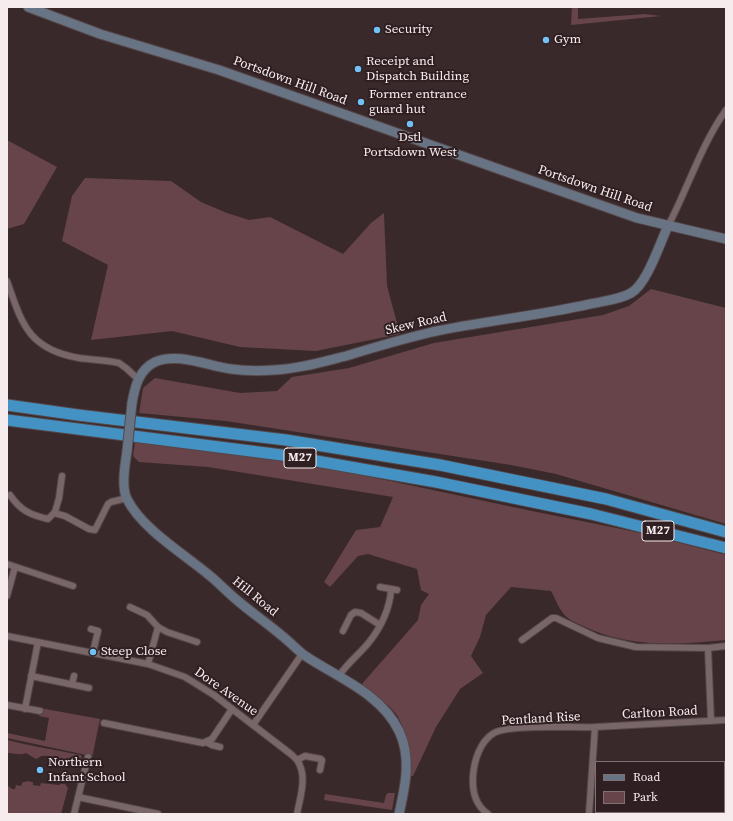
<!DOCTYPE html>
<html>
<head>
<meta charset="utf-8">
<style>
  body { margin:0 }
  #map { position:relative; width:733px; height:821px; overflow:hidden; background:#39292b; font-family:"Source Serif 4",serif }
  canvas { display:block }
  .frame { position:absolute; inset:0; border:8px solid #f7eced; pointer-events:none }
  .legend { position:absolute; left:595px; top:761px; width:130px; height:52px; box-sizing:border-box; background:#2f1f22; border:1px solid #7f7173; margin:0; padding:5px 7px; list-style:none; font-size:12px; color:#f7eced }
  .legend li { display:flex; align-items:center; gap:8px; height:20px }
  .legend b { width:20px; border:1px solid #7f7173 }
</style>
</head>
<body>
<div id="map">
<canvas width="733" height="821"></canvas>
<div class="frame"></div>
<ul class="legend">
<li><b style="height:5px;background:#687383"></b>Road</li>
<li><b style="height:11px;background:#674449"></b>Park</li>
</ul>
</div>
<script>
const g = document.querySelector('canvas').getContext('2d');
g.lineJoin = 'round';
function fill(path, color) {
  g.fillStyle = color;
  g.fill(path, 'evenodd');
}
function stroke(path, color, width, dash) {
  g.strokeStyle = color;
  g.lineWidth = width;
  g.lineCap = dash ? 'butt' : 'round';
  g.setLineDash(dash || []);
  g.stroke(path);
}
function label(font, color, halo, rows, align = 'center') {
  g.font = font + ' "Source Serif 4",serif';
  g.lineWidth = 4;
  g.setLineDash([]);
  g.textBaseline = 'middle';
  g.strokeStyle = halo;
  g.fillStyle = color;
  for (const [text, x, y, turn = 0] of rows) {
    g.save();
    g.translate(x, y);
    g.rotate((+turn || 0) * Math.PI / 180);
    g.textAlign = isNaN(turn) ? turn : align;
    if (halo) g.strokeText(text, 0, 0);
    g.fillText(text, 0, 0);
    g.restore();
  }
}
fill(new Path2D(`
  M572 7H578V19L645 14 661 16 571 25Z
  M7 140 57 167 24 224 7 229Z
  M85 178 171 181 201 202 227 213 249 220 270 217 343 254 371 223 384 213 387 286 400 334 316 351 240 347 172 331 91 340 108 265 62 241 72 196Z
  M651 289 726 308V524L556 474 511 465 226 421 139 413 143 388 155 378 240 393 277 391 292 377 349 368 434 343 603 315 629 306Z
  M135 442 315 465 527 510 646 534 726 555V640C678 645 628 648 583 626 576 623 567 619 563 613 558 607 555 598 551 591L511 587 486 615 480 637 471 656 483 673 460 689 436 727 413 776H409C411 755 408 734 397 715 389 704 372 693 361 685L418 620 421 605 429 594 421 590 417 569 368 554 358 556 330 587 324 582 356 530 380 527 393 497 208 467 139 462 133 456Z
  M40 708 100 719 92 758 82 754 7 738V733L45 741 49 718 39 716Z
  M7 740C31 746 56 750 81 755L82 759 78 761 76 767C69 764 49 754 42 756 40 756 39 758 36 759L26 753C18 756 15 753 8 753Z
  M26 781 33 782V785L40 786 41 783 59 785 61 784H65L68 788 61 814H7V785L12 789H15L16 785 21 786 23 782H26Z
  M388 793H395L392 810 324 800 325 794 384 803 386 795Z`), '#674449');
const street = new Path2D(`
  M668 226C688 188 701 145 726 110
  M7 281C22 324 28 349 79 358 92 360 106 360 119 363L126 368 138 379
  M10 495C20 510 30 515 48 519L55 512 59 498 62 476
  M54 513 65 516 89 529 95 530 108 504 111 502 127 498
  M7 564 73 586
  M380 587 397 590
  M7 596 15 567
  M130 607 147 615 158 627 167 632 197 642
  M91 629 98 631 93 652
  M343 631 351 615 355 612 361 613 380 625
  M7 636 148 664 185 677 214 695 292 755 297 760C308 776 300 797 297 814
  M522 640 552 618H556L598 638 636 647 708 648 726 646
  M708 648 711 721
  M148 664 158 627
  M31 676 89 688
  M339 676C348 662 360 654 370 641 381 627 390 608 391 590
  M72 684 74 676
  M7 705 40 711
  M25 709 38 642
  M104 723 203 743 212 739 232 709
  M253 725 302 654
  M595 727 726 720
  M206 742 212 745 220 747
  M297 760 305 756 321 759 322 760 320 770
  M724 793H726
  M78 797 158 814
  M74 814 88 757
  M488 814C475 805 472 791 473 776 474 761 480 741 494 733 510 724 574 728 595 727L589 814
  M673 814V812`);
const secondary = new Path2D(`
  M28 7 100 34 219 70 637 218 726 239
  M132 403C135 386 139 370 155 362 177 352 208 366 231 369 245 371 260 371 274 370 298 369 322 362 346 356 375 347 403 339 432 332 484 321 537 316 590 304 603 301 619 300 631 293 647 284 660 243 668 226
  M127 451C125 465 121 487 127 499 142 529 184 554 209 575 219 583 228 593 238 601 252 613 267 623 281 635 289 641 296 649 304 655 336 677 381 693 399 731 412 758 405 787 399 814`);
const highway = new Path2D(`
  M7 405 78 415 286 440 440 465 606 499 726 532
  M7 420 282 455 436 482 591 514 726 548`);
stroke(street, '#544648', 8);
stroke(secondary, '#544648', 11);
stroke(highway, '#544648', 13);
stroke(street, '#786668', 6);
stroke(secondary, '#687383', 9);
stroke(highway, '#4491c3', 11);
const secondaryBridge = new Path2D(`
  M127 451 132 403`);
stroke(secondaryBridge, '#544648', 11, []);
stroke(secondaryBridge, '#687383', 9);
for (const [x, y, r, color] of [
  [377,30,4,"#72c1f5"],
  [546,40,4,"#72c1f5"],
  [358,69,4,"#72c1f5"],
  [361,102,4,"#72c1f5"],
  [410,124,4,"#72c1f5"],
  [93,652,4,"#72c1f5"],
  [40,770,4,"#72c1f5"]
]) {
  const dot = new Path2D();
  dot.arc(x, y, r, 0, 2 * Math.PI);
  g.fillStyle = color;
  g.fill(dot);
  stroke(dot, '#2f1f22', 1.5);
}
for (const [x, y, w] of [
  [300,458,32],
  [658,531,32]
]) {
  const box = new Path2D();
  box.roundRect(x - w / 2, y - 10, w, 20, 3);
  g.fillStyle = '#2f1f22';
  g.fill(box);
  stroke(box, '#f7eced', 1);
}
label('bold 12px', '#f7eced', null, [
  ["M27",300,458],
  ["M27",658,531]
]);
label('13px', '#f7eced', '#2f1f22', [
  ["Security",385,30],
  ["Gym",554,40],
  ["Receipt and",366,62],
  ["Dispatch Building",366,77],
  ["Former entrance",369,95],
  ["guard hut",369,110],
  ["Dstl",410,138,"center"],
  ["Portsdown West",410,153,"center"],
  ["Steep Close",101,652],
  ["Northern",48,763],
  ["Infant School",48,778]
], 'left');
label('13px', '#f7eced', '#2f1f22', [
  ["Portsdown Hill Road",290,81,20],
  ["Portsdown Hill Road",595,189,19],
  ["Skew Road",416,324,-13],
  ["Hill Road",255,597,39],
  ["Dore Avenue",226,692,35],
  ["Carlton Road",660,713,-3],
  ["Pentland Rise",541,719,-3]
]);
</script>
</body>
</html>
